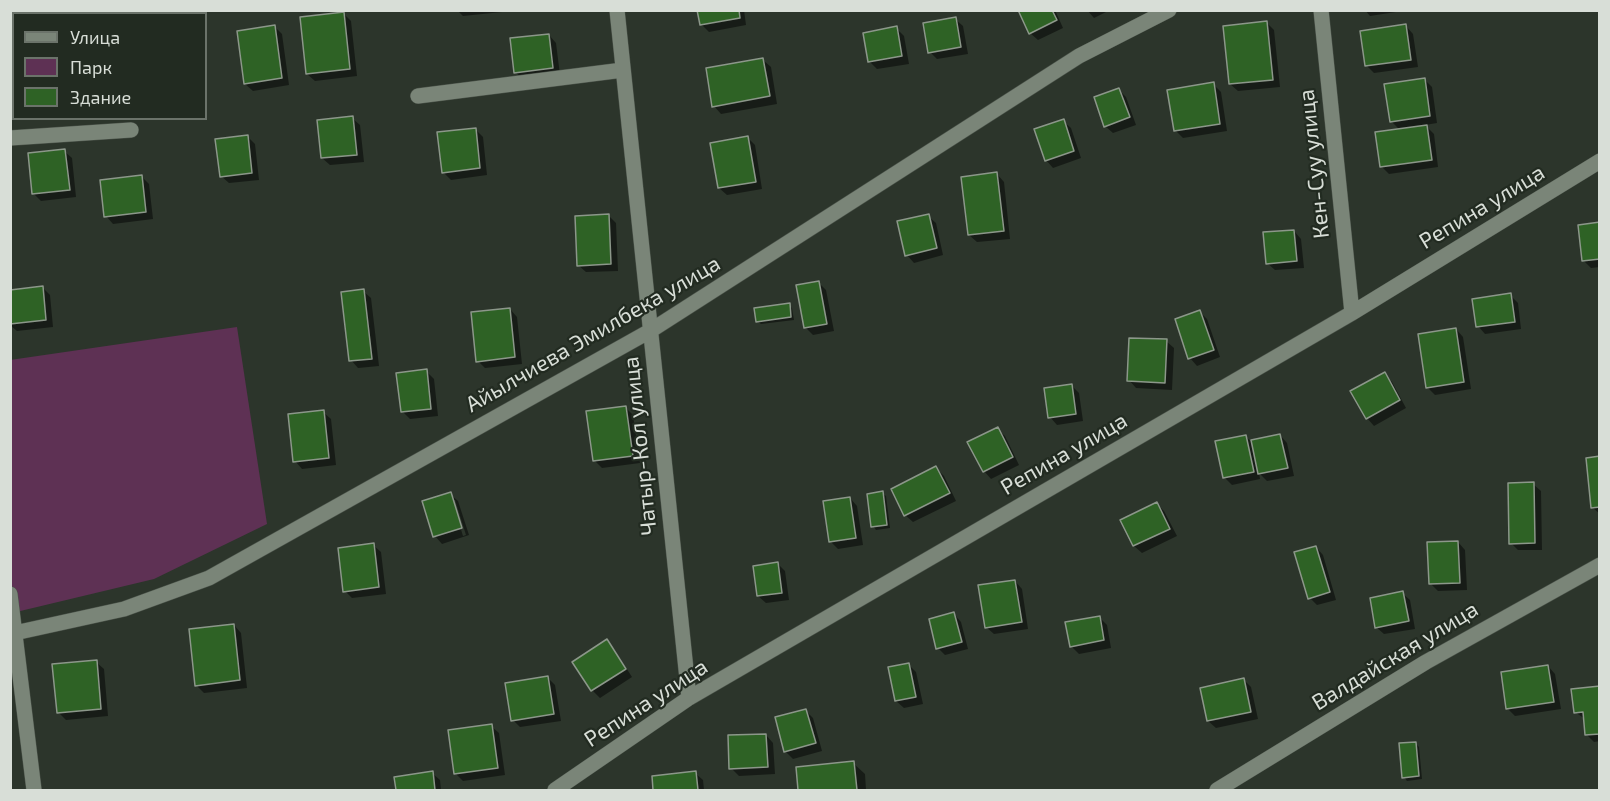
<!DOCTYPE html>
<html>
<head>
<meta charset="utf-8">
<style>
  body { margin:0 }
  #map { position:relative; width:1610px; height:801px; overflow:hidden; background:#2c352b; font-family:"Exo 2",sans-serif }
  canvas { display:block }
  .frame { position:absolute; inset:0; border:12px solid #d8ded7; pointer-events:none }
  .legend { position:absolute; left:12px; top:12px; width:195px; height:108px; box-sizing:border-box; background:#222b21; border:2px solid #6b736a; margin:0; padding:8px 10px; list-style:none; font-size:18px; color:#d8ded7 }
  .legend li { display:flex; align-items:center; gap:12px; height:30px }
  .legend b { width:30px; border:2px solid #6b736a }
</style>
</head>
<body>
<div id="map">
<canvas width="1610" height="801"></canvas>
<div class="frame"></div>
<ul class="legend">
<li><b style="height:8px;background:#7a8578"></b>Улица</li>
<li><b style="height:16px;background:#5e3154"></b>Парк</li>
<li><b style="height:16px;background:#2e6225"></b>Здание</li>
</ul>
</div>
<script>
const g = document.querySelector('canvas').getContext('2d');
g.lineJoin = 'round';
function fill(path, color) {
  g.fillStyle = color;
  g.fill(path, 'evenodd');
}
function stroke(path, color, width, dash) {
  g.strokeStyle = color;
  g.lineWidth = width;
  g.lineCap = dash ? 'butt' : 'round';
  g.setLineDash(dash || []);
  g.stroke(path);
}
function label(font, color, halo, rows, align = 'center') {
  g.font = font + ' "Exo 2",sans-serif';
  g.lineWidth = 4.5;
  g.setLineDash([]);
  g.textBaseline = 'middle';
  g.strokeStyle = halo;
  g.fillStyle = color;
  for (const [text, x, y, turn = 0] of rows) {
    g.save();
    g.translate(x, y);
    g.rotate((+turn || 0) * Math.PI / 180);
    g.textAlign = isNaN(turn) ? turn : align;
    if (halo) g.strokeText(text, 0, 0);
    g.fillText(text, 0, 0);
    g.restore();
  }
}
fill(new Path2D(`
  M237 327 267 524 154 579 12 613 10 600V360Z`), '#5e3154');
fill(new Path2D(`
  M457 10H502V12L463 16Z
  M699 10H744L746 25 709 32 701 24Z
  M1020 10H1055L1063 28 1038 40 1030 33Z
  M1087 10H1110L1094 18Z
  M1365 10H1409L1370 16Z
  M343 13 351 21 357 76 315 81 307 74Z
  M955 19 963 26 968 54 937 59 930 52Z
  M1267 23 1274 30 1280 87 1238 91 1230 84Z
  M1406 26 1413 34 1418 67 1374 73 1366 65Z
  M275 27 282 34 289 85 253 91 245 84Z
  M896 28 904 36 909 64 877 69 870 62Z
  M549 35 556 43 560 75 523 79 515 72Z
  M763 60 771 67 777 104 721 114 714 106Z
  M1425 80 1432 87 1437 123 1425 125 1434 134 1438 167 1389 174 1381 166 1400 130 1391 121Z
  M1213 84 1221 92 1227 131 1183 138 1175 130Z
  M1119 90 1126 97 1136 125 1113 133 1105 126Z
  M352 118 360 125 364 162 330 165 322 158Z
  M1063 121 1071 128 1081 158 1053 168 1046 160Z
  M475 129 483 137 487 175 451 180 443 172Z
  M248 137 255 144 259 180 229 183 221 176Z
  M747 137 755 145 762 189 727 195 719 188Z
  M64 151 72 158 76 197 41 201 34 194Z
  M997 174 1004 182 1010 239 977 242 969 235Z
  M141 176 149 184 153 219 113 224 106 216Z
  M609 216 616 223 618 271 586 272 578 265Z
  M928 216 936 223 943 255 914 263 907 255Z
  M1600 224V267L1591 268 1584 261Z
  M1294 231 1301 239 1304 268 1275 270 1267 263Z
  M819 283 826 290 834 331 813 335 805 327Z
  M42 287 50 295 53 327 17 331 10 325V291Z
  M363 291 371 298 379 366 358 368 351 360Z
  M1510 295 1518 303 1521 329 1485 334 1478 326Z
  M789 305 792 308 794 320 761 324 757 321Z
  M510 309 517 317 522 364 485 368 478 361Z
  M1200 312 1207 319 1220 357 1197 366 1190 358Z
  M1456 329 1463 337 1471 389 1435 395 1427 387Z
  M1166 341 1174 348 1172 390 1136 388 1129 380Z
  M426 371 434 379 438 416 410 419 402 411Z
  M1384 374 1392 382 1406 408 1374 426 1367 418Z
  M1071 385 1079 393 1083 421 1057 425 1050 417Z
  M626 408 633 415 640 463 602 468 594 460Z
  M323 412 331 419 336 465 302 469 295 461Z
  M997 429 1005 436 1019 465 991 479 984 471Z
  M1280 435 1287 443 1294 476 1267 481 1259 473 1260 479 1232 485 1224 477 1246 437 1254 444Z
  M1600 458V514L1593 508Z
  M936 468 944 476 956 501 913 522 905 515Z
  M1533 484 1541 491 1542 550H1518L1511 543Z
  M882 493 886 496 890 528 876 530 873 526Z
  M450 494 458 501 469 535 442 544 435 536ZM452 500H455L466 535 463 536Z
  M850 498 857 506 863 545 838 549 830 541Z
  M1157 504 1164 511 1177 536 1142 553 1134 546 1122 520Z
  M1458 542 1465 550 1467 590 1438 591 1431 584Z
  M373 545 381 552 386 594 352 598 345 591Z
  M1316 547 1323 555 1336 600 1317 605 1310 598Z
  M778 564 785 571 789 600 766 603 758 596Z
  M1015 581 1022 589 1028 629 994 634 986 627Z
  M1402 593 1410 600 1415 629 1384 634 1376 627Z
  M954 614 961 622 968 649 945 655 938 648Z
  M1099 617 1107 625 1111 648 1079 654 1071 646Z
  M234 625 241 633 247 688 204 693 196 685Z
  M606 641 614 649 632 677 600 698 593 691 574 662Z
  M96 662 104 669 108 716 66 720 58 712Z
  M909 665 916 672 923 704 904 708 896 701Z
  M1548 666 1555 674 1561 709 1515 716 1508 709Z
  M547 677 555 685 561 721 520 727 513 720Z
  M1244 680 1251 687 1258 719 1216 728 1208 721Z
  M1600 688V741L1594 742 1586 734 1585 719 1575 712Z
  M806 711 813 718 822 751 793 759 785 751Z
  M491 726 499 733 505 775 463 781 455 773Z
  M766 735 773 743 775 774 739 776 731 768Z
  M1415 743 1419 747 1422 779 1407 781 1404 777Z
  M853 763 865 774 866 790H799L797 768Z
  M432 773 440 780 441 790H398L396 778Z
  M695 773 703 780 704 790H655L654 777Z`), '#0007');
const building = new Path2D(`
  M697 10H739L740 18 700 25Z
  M1018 10H1052L1057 20 1029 34Z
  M344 12 350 69 306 74 300 17Z
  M956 17 961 47 928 53 923 23Z
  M1267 21 1273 80 1229 84 1223 26Z
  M1406 24 1411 60 1365 66 1360 31Z
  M275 25 282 78 244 84 237 31Z
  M897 26 902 56 868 62 863 33Z
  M549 34 553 68 514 73 510 38Z
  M763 58 770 96 712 107 706 68Z
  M14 63V96L10 75V64Z
  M1425 78 1430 116 1390 122 1384 84Z
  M1214 82 1220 124 1174 131 1167 90Z
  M1119 88 1130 117 1104 127 1094 97Z
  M353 116 357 155 321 158 317 120Z
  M1064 119 1074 151 1045 161 1034 129Z
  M1427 125 1432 160 1380 167 1375 132Z
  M476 128 480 168 442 173 437 132Z
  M248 135 252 173 220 177 215 139Z
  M748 136 756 182 718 188 710 143Z
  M65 149 70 190 32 194 28 153Z
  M997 172 1004 231 968 235 961 177Z
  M142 175 146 212 104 217 100 180Z
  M609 214 611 264 577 266 575 216Z
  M929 214 937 248 905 256 897 221Z
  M1600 222V259L1582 261 1578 225Z
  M1294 230 1297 261 1266 264 1263 232Z
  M819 281 827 324 804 328 796 285Z
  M43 286 46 320 10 324V290Z
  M364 289 372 359 349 361 341 292Z
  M1511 293 1515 322 1476 327 1472 299Z
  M790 303 791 317 756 322 754 308Z
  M510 308 515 357 476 362 471 312Z
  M1200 310 1214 350 1188 359 1175 319Z
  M1456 328 1464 382 1426 388 1418 334Z
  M1129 338 1167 339 1165 383 1127 381Z
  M427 369 431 409 401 412 396 373Z
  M1385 372 1400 400 1366 419 1350 391Z
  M1072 384 1076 414 1048 418 1044 388Z
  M626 406 633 456 593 461 586 411Z
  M324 410 329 458 293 462 288 414Z
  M998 427 1013 457 983 472 967 442Z
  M1280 434 1288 468 1258 474 1251 440Z
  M1246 435 1254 472 1223 478 1215 441Z
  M1600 456V507L1591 508 1586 458Z
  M936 466 950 493 904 516 891 489Z
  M1534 482 1535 543 1509 544 1508 483Z
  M883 491 887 525 871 527 867 494Z
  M451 492 462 528 433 537 422 501Z
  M850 497 856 538 829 542 823 501Z
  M1157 502 1170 529 1133 546 1120 520Z
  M1458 541 1460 583 1429 584 1427 542Z
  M374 543 379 587 343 592 338 548Z
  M1316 546 1330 592 1308 599 1294 552Z
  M778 562 782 593 757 596 753 566Z
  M1015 580 1022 622 985 628 978 585Z
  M1403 591 1409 621 1375 628 1370 598Z
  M954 612 962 642 936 649 929 619Z
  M1100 616 1104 640 1070 647 1065 622Z
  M234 624 240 680 195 686 189 629Z
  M607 639 626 669 591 691 572 662Z
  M97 660 101 709 57 713 52 664Z
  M909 663 916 697 895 701 888 667Z
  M1548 665 1554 702 1506 709 1501 672Z
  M548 676 554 714 511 721 505 683Z
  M1244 678 1251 712 1207 721 1200 688Z
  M1600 686V734L1585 735 1583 712 1574 713 1571 689Z
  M806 709 816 743 784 752 775 717Z
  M492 724 498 768 454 774 448 730Z
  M766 734 768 767 729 769 728 735Z
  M1416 742 1419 776 1402 778 1399 743Z
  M854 761 857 790H798L796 767Z
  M433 771 435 790H396L394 777Z
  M696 771 698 790H653L652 776Z`);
fill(building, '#2e6225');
stroke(building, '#8c978a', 1.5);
const minor = new Path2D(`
  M617 10 689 698
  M1321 10 1352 313
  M418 96 623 70
  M10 138 131 130
  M10 594 34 790
  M10 634 124 609 209 578 650 331 1079 56 1169 10
  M555 790 689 698 1352 313 1600 161
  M1217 790 1426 662 1600 565`);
stroke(minor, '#4b534a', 16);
stroke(minor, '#7a8578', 15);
label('22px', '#d8ded7', '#222b21', [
  ["Кен-Суу улица",1314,164,-96],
  ["Репина улица",1482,207,-31],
  ["Айылчиева Эмилбека улица",593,334,-30],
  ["Чатыр-Кол улица",640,446,-96],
  ["Репина улица",1064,454,-30],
  ["Валдайская улица",1395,656,-31],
  ["Репина улица",646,703,-33]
]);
</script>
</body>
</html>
